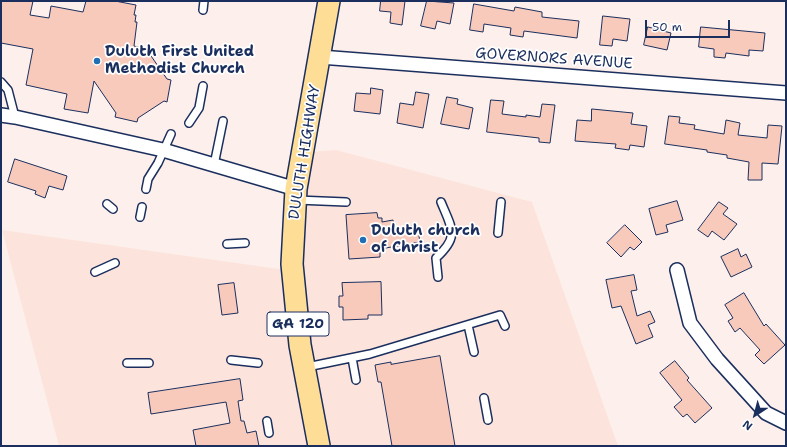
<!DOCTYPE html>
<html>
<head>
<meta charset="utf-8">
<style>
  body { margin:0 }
  #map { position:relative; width:787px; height:447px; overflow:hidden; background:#fdefeb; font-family:"Shantell Sans",sans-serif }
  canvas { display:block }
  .frame { position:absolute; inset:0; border:2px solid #1b2f5e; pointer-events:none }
  .north { position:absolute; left:735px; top:395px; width:40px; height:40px; -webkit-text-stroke:3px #fff; paint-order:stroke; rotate:216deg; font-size:11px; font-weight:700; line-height:16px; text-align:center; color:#1b2f5e }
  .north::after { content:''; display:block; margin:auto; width:14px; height:18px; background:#1b2f5e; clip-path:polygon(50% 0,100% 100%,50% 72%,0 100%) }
  .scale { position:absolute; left:645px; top:20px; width:85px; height:18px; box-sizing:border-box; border:2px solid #1b2f5e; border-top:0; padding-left:5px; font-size:12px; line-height:14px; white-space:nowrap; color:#1b2f5e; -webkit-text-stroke:3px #fff; paint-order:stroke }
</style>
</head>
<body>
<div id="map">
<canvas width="787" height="447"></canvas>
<div class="frame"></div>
<div class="north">N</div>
<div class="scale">50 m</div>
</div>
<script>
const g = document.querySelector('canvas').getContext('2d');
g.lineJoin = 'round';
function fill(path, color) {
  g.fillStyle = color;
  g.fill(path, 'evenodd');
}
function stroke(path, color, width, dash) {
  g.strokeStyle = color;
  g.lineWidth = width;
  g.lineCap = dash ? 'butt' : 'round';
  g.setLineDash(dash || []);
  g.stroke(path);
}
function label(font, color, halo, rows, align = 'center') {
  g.font = font + ' "Shantell Sans",sans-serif';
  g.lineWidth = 3.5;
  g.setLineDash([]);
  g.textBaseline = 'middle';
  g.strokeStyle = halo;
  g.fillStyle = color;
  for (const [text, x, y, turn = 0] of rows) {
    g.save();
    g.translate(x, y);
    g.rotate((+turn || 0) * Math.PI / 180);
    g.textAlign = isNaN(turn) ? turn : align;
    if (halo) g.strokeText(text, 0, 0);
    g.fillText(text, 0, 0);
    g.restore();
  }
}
fill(new Path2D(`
  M336 150 532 202 618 446H59L2 230 286 270 296 153Z`), '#fce4dd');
const building = new Path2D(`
  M1 1H33L30 15 49 18 51 6 83 12 86 1H115L136 5 134 15H136L135 22H137L134 46 150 50 149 53 167 79 171 80 167 102 164 101 138 118 137 122 115 117 116 113 94 81 88 113 64 109 67 94 26 85 33 49 1 43Z
  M381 1H405L402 25 390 23 391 12 380 11Z
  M427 1 454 3 450 24 437 21 435 29 421 26Z
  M474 4 514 11 515 7 542 12V17L579 21 577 38 524 31 523 37 510 35 511 28 484 24 483 32 470 30Z
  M603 16 630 19 627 41 613 39 612 46 600 45Z
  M648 27 671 33 667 50 644 45Z
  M701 27 765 33 763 51 749 50V56L726 53 725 58 714 57V49L699 47Z
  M371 88 383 90 380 114 354 111 356 93 370 94Z
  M416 92 429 94 423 128 397 123 400 103 413 105Z
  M447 97 458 99 457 104 473 108 469 129 441 124Z
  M491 100 504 101 502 114 526 117V115L540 117 542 104 555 105 550 143 539 142V138L487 132Z
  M592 109 633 113 631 124 647 126 644 147 630 145 629 150 615 148 616 144 575 141 577 120 591 121Z
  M669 116 680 117 679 123 695 125 694 129 724 134 726 120 740 123 738 135 767 138 768 125 782 126 778 164 762 163V180H748L749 162 727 158V155L707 152V150L665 144Z
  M15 159 67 176 63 190 49 186 45 198 35 194 36 191 8 182Z
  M677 201 683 220 666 225 668 232 656 235 649 209Z
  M719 202 728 208 723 214 737 224 724 240 712 231 708 237 698 230Z
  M377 213 378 218H382V222L393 220 395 229 417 225 420 242 380 249V257L349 259 346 215Z
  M625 225 642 242 634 250 630 247 621 257 607 243Z
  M738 249 741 257 746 254 752 267 731 277 721 257Z
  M634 275 637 290 631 291 637 316 650 311 655 322 648 325 653 337 636 344 621 306 612 308 606 280Z
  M381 282 382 315H368V319L343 320V307H339V296H343L342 283Z
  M234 283 238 313 222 315 218 285Z
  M744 293 764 326 766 324 785 345 764 364 755 355 760 350 740 328 735 332 728 321 733 318 725 305Z
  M440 356 455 446H392L381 382H378L375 365 391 362V364Z
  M675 361 689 378 687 380 712 408 695 423 687 414 683 417 674 407 682 400 660 373Z
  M240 379 243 400 238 401 241 421H244L247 433 256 431 259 446H196L193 430 230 423 226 402 151 414 148 393Z`);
fill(building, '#f8cabb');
stroke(building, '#1b2f5e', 1);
const service = new Path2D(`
  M203 10 204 1
  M1 82 8 90 15 117
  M189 123 199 108 203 86
  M214 165 223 121
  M146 189 148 179 158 163 171 134
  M297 200 346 202
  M107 204 113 209
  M140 217 142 207
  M498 233 501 202
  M227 244 245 243
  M95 272 115 263
  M438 277 436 258C460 236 452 229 441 202
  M468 325 474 352
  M352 358 356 380
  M231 360 258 363
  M127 363H149
  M307 367 370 354 500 315 505 326
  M484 398 488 420
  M267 421 269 433`);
const minor = new Path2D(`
  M320 57 786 93
  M1 115 15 117 163 150 296 189
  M677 270 690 323 717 359 766 413 786 423`);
const primary = new Path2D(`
  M319 446 300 345 292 264 296 189 329 1`);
stroke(service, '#1b2f5e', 10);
stroke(minor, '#1b2f5e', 16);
stroke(primary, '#1b2f5e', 24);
stroke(service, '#fff', 7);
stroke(minor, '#fff', 13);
stroke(primary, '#fedd96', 21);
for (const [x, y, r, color] of [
  [97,61,4,"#1f6fb2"],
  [363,240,4,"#1f6fb2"]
]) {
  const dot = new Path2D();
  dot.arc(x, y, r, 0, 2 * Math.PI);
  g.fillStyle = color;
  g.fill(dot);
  stroke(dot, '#fff', 1.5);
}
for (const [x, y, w] of [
  [298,324,62]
]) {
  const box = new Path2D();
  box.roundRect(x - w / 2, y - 12, w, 24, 3);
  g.fillStyle = '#fff';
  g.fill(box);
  stroke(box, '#1b2f5e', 1);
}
label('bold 14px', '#1b2f5e', null, [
  ["GA 120",298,324]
]);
label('bold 15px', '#1b2f5e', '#fff', [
  ["Duluth First United",105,52],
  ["Methodist Church",105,69],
  ["Duluth church",371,231],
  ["of Christ",371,248]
], 'left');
label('15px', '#1b2f5e', '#fff', [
  ["GOVERNORS AVENUE",554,59,4],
  ["DULUTH HIGHWAY",305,152,-81]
]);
</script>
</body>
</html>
